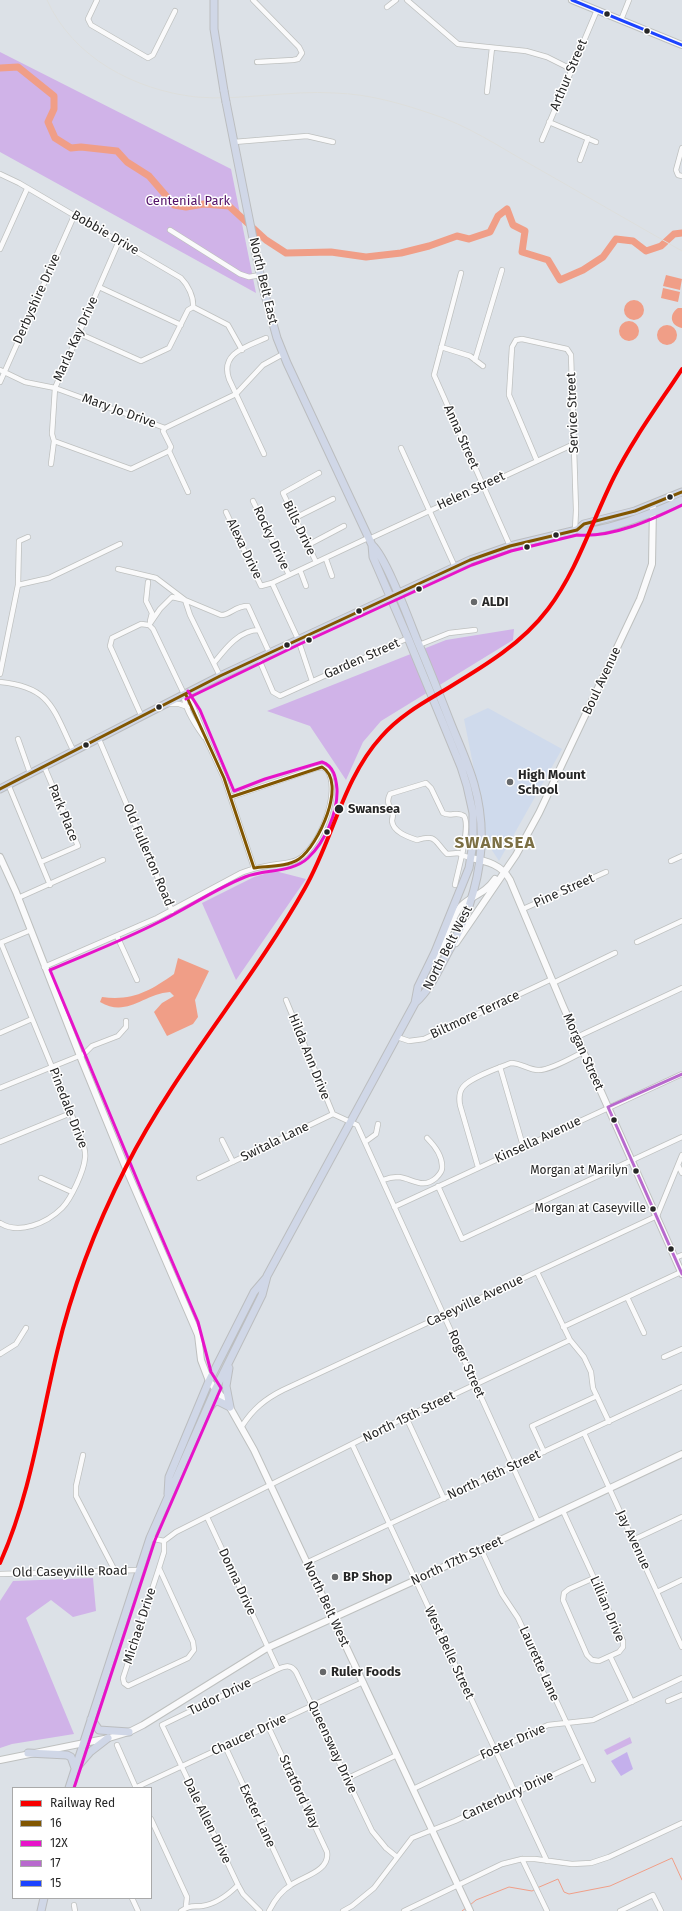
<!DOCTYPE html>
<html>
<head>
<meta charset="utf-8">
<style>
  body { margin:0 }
  #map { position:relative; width:682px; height:1911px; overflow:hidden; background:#dce1e7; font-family:"Fira Sans",sans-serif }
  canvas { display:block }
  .legend { position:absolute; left:12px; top:1787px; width:140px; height:112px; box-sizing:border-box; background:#fff; border:1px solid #a9a9a9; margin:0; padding:5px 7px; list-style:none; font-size:12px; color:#272727 }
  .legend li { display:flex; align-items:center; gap:8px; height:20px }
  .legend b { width:20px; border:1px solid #a9a9a9 }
</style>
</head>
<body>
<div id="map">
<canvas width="682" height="1911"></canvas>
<ul class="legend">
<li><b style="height:5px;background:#f80000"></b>Railway Red</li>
<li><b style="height:5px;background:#815601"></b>16</li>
<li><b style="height:5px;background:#e713c9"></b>12X</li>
<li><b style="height:5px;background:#b869cd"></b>17</li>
<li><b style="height:5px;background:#1c43ff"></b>15</li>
</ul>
</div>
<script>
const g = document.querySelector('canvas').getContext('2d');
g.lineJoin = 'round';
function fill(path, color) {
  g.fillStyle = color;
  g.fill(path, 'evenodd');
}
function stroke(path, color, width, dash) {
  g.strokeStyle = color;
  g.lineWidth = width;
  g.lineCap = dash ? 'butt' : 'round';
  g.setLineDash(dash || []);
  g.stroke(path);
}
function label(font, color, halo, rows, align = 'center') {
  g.font = font + ' "Fira Sans",sans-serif';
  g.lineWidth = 3;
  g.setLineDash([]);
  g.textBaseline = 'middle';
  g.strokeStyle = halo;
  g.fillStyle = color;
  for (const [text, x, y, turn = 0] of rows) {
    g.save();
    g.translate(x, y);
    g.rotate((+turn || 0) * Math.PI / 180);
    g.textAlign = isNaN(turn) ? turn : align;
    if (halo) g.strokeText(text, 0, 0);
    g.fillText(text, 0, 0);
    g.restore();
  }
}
fill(new Path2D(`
  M488 708 562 749 499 861 486 841 483 815 464 719Z`), '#cfdaec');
fill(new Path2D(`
  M0 52 231 169 256 293 0 152Z
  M514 629 513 640 381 721 363 742 346 780 310 726 267 711 446 640Z
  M275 871 306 879 236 980 202 903 254 877Z
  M93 1578 96 1611 73 1617 51 1600 26 1618 74 1734 12 1744 0 1748V1601L13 1581Z
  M630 1737 632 1743 607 1755 604 1750Z`), '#d0b3e8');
fill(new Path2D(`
  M627 1752 633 1769 621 1776 611 1761Z`), '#c4b0ec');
fill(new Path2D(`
  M666 275 682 279 680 290 663 286Z
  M663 288 680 292 678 302 661 298Z
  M624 310a10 10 0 1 1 20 0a10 10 0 1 1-20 0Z
  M678 308H682V328C671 326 668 315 678 308Z
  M619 331a10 10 0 1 1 20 0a10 10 0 1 1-20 0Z
  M657 335a10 10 0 1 1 20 0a10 10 0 1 1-20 0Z
  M178 958 209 971 195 1000 198 1017 193 1024 167 1036 154 1012 162 1003 174 996 170 992C143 994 127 1018 100 1002L102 997C133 1001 150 991 174 974Z`), '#f09e87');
stroke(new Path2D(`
  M537 1888 558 1879 564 1892 569 1894 610 1886 672 1858 682 1880
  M470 1905 476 1900 509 1887 532 1891 534 1890
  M462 1911 466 1908`), '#f09e87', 1);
stroke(new Path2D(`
  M0 68 18 67 54 96V109L48 122 55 138 71 148 81 147 117 151 127 162 149 176 174 205 186 207 204 204 229 206 266 240 286 253 331 252 366 257 401 253 429 246 457 236 469 239 490 232 498 216 507 209 513 225 525 231 522 252 548 260 560 280 583 270 603 257 616 239 633 241 646 251 661 246 674 234 682 233`), '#f09e87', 7);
const street = new Path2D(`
  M97 0 88 19 91 25 148 58 153 55 175 11
  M253 0 299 47 302 53 298 59 293 60 257 62
  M407 0 458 44 526 51 547 57 571 69
  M387 7 396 0
  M621 20 629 0
  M487 92 492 48
  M549 122 596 142
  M542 140 597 10
  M234 142 307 136 333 142
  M682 148 676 170 678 175 682 176
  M580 160 588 138
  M0 174 19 183 181 278C188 285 194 297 193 307
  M170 230 240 274 249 277 260 275
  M0 249 27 189
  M461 273 434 375 510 546
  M99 287 181 325
  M193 307 228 325 242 350
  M78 333 141 361 169 348 188 310 193 307
  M441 347 470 356 483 366
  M475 360 502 270
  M0 370 25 382 55 388 165 428 236 394 263 365 283 354
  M0 382 74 216
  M165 428 163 431 171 447 169 451 188 492
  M54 441 131 469 169 451
  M401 448 455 567
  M264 454 229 379C220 353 246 347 266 338
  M537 461 509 395 512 347 516 340 522 339 567 349 571 355 576 510 575 530
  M51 464 54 441 52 434 55 388 119 241
  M253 501 289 575
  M226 512 261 586 272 583 298 639 312 681
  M295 518 333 499
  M369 539 574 444
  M308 545 344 526
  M326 559 332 576
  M316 562 283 493 319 473
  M118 569 156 578 185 600 190 615 220 676
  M300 570 306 586
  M148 582 146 601 152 613 150 621
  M272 583 368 538
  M18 585 49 578 120 544
  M149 625 160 609 172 597 185 600 221 615C231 615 234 606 248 606L269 652
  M419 645 449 633 475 630
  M258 657 273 692 280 696 408 638
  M214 663C225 649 239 630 259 630
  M0 674 18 585 19 541 28 537
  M0 682C51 687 53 709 73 750
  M184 694C183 707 196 726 204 737
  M168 704H179L188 707
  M141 715 110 646 112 638 141 624 149 625 153 629 184 694 192 704 206 739 224 778 254 868
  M98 737 172 911
  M18 739 30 773
  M8 784 50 885
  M671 861 682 856
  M41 862 78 846 44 766
  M455 885C458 870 471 827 464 816 457 811 450 817 443 813L431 788 426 783 390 794C386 802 389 805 392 812 394 816 392 818 392 821 393 832 408 837 417 840 437 834 434 841 447 854L459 853 461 855 471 858
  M18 898 103 860
  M523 909 606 872
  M117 936 137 980
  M637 942 682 921
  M0 943 31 930
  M44 967 157 918 241 873C255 867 270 865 286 863 290 862 293 862 297 860 319 849 342 791 327 770L322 767 317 768 231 797
  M553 983 615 953
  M286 1000 333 1114
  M0 1033 32 1019
  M397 1037 409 1041 424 1039 552 979
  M577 1037 682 988
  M500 1067 523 1146
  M0 1088 84 1054 92 1046 118 1036 126 1027V1021
  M222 1140 233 1162
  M0 1142 71 1113
  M365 1142 376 1134 378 1124
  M678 1165 682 1173
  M478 1167 460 1105C459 1099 459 1092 463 1087 471 1077 499 1068 511 1063 521 1063 529 1070 538 1070 549 1071 573 1057 583 1052
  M41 1178 72 1192
  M199 1178 333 1114 357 1125 538 1522
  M383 1180C388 1178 393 1177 398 1177 412 1178 422 1190 436 1178 439 1175 442 1172 442 1168 443 1156 435 1146 427 1138
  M438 1186 462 1239 682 1137
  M394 1207 682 1074
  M0 1223C19 1235 47 1223 62 1208 71 1199 84 1171 85 1158 86 1152 84 1146 82 1140L1 943
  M675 1258 682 1255
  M537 1272 570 1340 584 1357 591 1372 593 1388 609 1422
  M627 1297 644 1333
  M563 1327 681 1272
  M0 1354 16 1344 26 1328
  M664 1357 682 1349
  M406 1417 444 1499
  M242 1426C253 1409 265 1399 283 1390L657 1216 682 1155
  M584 1433 682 1647
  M352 1444 547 1861
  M544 1452 532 1426 597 1396
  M83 1455 76 1486V1496L115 1571
  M563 1511 623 1641V1647L619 1652 599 1661 592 1660 587 1655 563 1600 564 1593 569 1589 594 1578
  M207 1517 278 1669C286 1666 291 1664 296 1672L372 1831 386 1848 397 1857
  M150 1538 164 1541 176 1532 406 1417 570 1340
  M633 1540 682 1517
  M481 1549 502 1594 518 1618 593 1780
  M306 1563 682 1387
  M159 1568 123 1678 124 1683 128 1686 188 1658 194 1650 193 1642 159 1568 164 1552V1541
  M0 1574 139 1570
  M657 1592 682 1580
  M610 1656 632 1702
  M668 1701 682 1695
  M268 1726 327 1852C330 1871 304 1876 291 1885 281 1891 274 1901 269 1911
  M117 1745 136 1788
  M225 1746 290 1885
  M346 1779 397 1755
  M135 1788 363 1682
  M413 1789 548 1725 593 1720 682 1678
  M151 1819 187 1897 186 1906
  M522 1859 547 1911
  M132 1898 138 1911
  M74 1905 75 1911
  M181 1911C190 1905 192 1907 202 1906 216 1904 228 1895 238 1885
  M260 1911 243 1894 238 1885 162 1725 278 1669
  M343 1911 352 1906 374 1888 412 1838 455 1821 583 1761
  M404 1911 502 1864 522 1859H535L572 1864 591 1863 609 1857 682 1823
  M620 1911 653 1895 661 1911`);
const secondary = new Path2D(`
  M572 0 682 45
  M0 857 16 892 80 1056 125 1166 198 1335 201 1360 209 1381 228 1404 254 1450 470 1911
  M471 858C487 861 502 865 510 880L563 1006 682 1274
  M456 943 516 855 539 813 640 599 652 564 653 505
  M436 957C445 941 450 920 461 906 472 895 484 895 495 879
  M0 1760 109 1738 129 1732 143 1725 267 1648 416 1580 682 1454`);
const primary = new Path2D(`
  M214 0V29L224 91
  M226 102 262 284 277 338 287 363 372 545 373 557 408 638 461 767 467 786 473 813V843L469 868 435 952 418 987 415 1003
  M577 530C597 536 661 510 682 500
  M0 789 220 676 470 560 510 546 577 530 584 524 635 511 682 492
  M229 1368 226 1386 230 1407
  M209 1408 214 1402 218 1401 230 1407
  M168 1494 169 1477 209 1381 254 1292 266 1278
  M91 1719 99 1730 129 1732
  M28 1753 67 1755 71 1757 75 1768
  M77 1767 90 1752 108 1738
  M69 1788 150 1538 216 1388 262 1295 267 1276 415 1003C432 988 440 966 451 947 478 896 490 840 474 784 468 763 459 744 451 724 440 696 429 668 417 640 409 620 386 557 372 545
  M41 1911 44 1898`);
stroke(street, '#bec0bf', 6);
stroke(secondary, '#bec0bf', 8);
stroke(primary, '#bbbdbf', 9);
stroke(street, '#fafafb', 4.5);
stroke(secondary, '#fafafb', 6);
stroke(primary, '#d0d7e7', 7);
stroke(new Path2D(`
  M47 0C73 58 135 90 196 97 240 101 289 90 335 93 368 94 400 103 432 114 467 125 498 146 530 164 581 193 631 222 682 251`), '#dddedc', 1);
const primaryBridge = new Path2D(`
  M224 91 226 102`);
stroke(primaryBridge, '#bbbdbf', 9, []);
stroke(primaryBridge, '#d0d7e7', 7);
stroke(new Path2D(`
  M186 695 224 778 254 868
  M0 789 220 676 470 560 510 546 577 530 584 524 635 511 682 492
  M231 797 322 767C348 782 318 846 299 859 287 867 268 866 254 868`), '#815601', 3);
stroke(new Path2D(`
  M186 699 300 644 472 565 511 551 577 535C612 538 651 520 682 505
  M74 1788 155 1540 221 1388 211 1372 198 1322 141 1189 50 970C87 954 124 940 159 922 188 908 215 889 245 877 265 869 292 873 308 858 325 842 338 812 337 789 336 778 334 766 322 762L265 779 234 791 200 710 188 691`), '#e713c9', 3);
stroke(new Path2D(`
  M608 1107 682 1274
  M608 1107 682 1074`), '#b869cd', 3);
stroke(new Path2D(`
  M572 0 682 45`), '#1c43ff', 3);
stroke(new Path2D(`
  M0 1563C30 1496 40 1423 57 1352 72 1288 96 1226 126 1167 176 1068 251 984 305 888 333 839 343 779 381 737 398 717 421 704 443 691 481 668 521 645 548 609 578 569 592 521 614 477 633 439 659 404 682 369`), '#f80000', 4);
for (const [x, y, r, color] of [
  [607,14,3.5,"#272727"],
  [647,31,3.5,"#272727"],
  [670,497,3.5,"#272727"],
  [556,535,3.5,"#272727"],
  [527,547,3.5,"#272727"],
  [419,589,3.5,"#272727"],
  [474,602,4,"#66686a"],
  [359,611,3.5,"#272727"],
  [309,640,3.5,"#272727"],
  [287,645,3.5,"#272727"],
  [159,707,3.5,"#272727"],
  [86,745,3.5,"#272727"],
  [510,782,4,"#66686a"],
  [339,809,5,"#272727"],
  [327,832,3.5,"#272727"],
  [614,1120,3.5,"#272727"],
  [636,1171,3.5,"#272727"],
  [653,1209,3.5,"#272727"],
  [671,1249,3.5,"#272727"],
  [335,1577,4,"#66686a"],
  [323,1672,4,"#66686a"]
]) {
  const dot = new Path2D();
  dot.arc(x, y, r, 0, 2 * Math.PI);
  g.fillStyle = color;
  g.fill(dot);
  stroke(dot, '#fff', 1.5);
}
label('12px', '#272727', '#fff', [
  ["Morgan at Marilyn",628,1171],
  ["Morgan at Caseyville",646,1209]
], 'right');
label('13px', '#272727', '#fff', [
  ["Arthur Street",569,75,-67],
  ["Bobbie Drive",105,233,30],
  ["North Belt East",263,281,77],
  ["Derbyshire Drive",37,299,-66],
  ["Marla Kay Drive",76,339,-66],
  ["Mary Jo Drive",119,411,20],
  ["Service Street",573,413,-92],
  ["Anna Street",461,437,66],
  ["Helen Street",471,491,-25],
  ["Bills Drive",299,528,64],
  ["Rocky Drive",271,538,65],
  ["Alexa Drive",244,549,64],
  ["Garden Street",362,659,-24],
  ["Boul Avenue",602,681,-65],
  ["Park Place",63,813,68],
  ["Old Fullerton Road",148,855,67],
  ["Pine Street",564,891,-24],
  ["North Belt West",448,948,-63],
  ["Biltmore Terrace",475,1015,-25],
  ["Morgan Street",583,1052,66],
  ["Hilda Ann Drive",309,1057,68],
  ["Pinedale Drive",68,1108,69],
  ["Kinsella Avenue",538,1140,-25],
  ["Switala Lane",275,1142,-26],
  ["Caseyville Avenue",475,1301,-25],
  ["Roger Street",466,1364,66],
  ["North 15th Street",409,1417,-26],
  ["North 16th Street",494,1475,-25],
  ["Jay Avenue",633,1540,65],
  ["North 17th Street",457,1561,-25],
  ["Old Caseyville Road",70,1572,-1],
  ["Donna Drive",237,1582,65],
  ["North Belt West",326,1604,65],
  ["Lillian Drive",607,1609,67],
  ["Michael Drive",140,1626,-72],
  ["West Belle Street",449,1653,65],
  ["Laurette Lane",539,1664,66],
  ["Tudor Drive",220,1697,-26],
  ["Chaucer Drive",249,1735,-25],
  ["Foster Drive",513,1742,-24],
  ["Queensway Drive",332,1747,65],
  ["Stratford Way",299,1792,65],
  ["Canterbury Drive",508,1796,-25],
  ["Exeter Lane",257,1816,65],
  ["Dale Allen Drive",207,1821,64]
]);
label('13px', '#541269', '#fff', [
  ["Centenial Park",188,201]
]);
label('bold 13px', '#272727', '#fff', [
  ["ALDI",482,602],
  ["High Mount",518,775],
  ["School",518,790],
  ["BP Shop",343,1577],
  ["Ruler Foods",331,1672]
], 'left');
label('bold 13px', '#272727', '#fff', [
  ["Swansea",348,809]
], 'left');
g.letterSpacing = '1px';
label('bold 17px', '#7b6f44', '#fff', [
  ["SWANSEA",495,843]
]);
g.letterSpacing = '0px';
</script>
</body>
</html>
